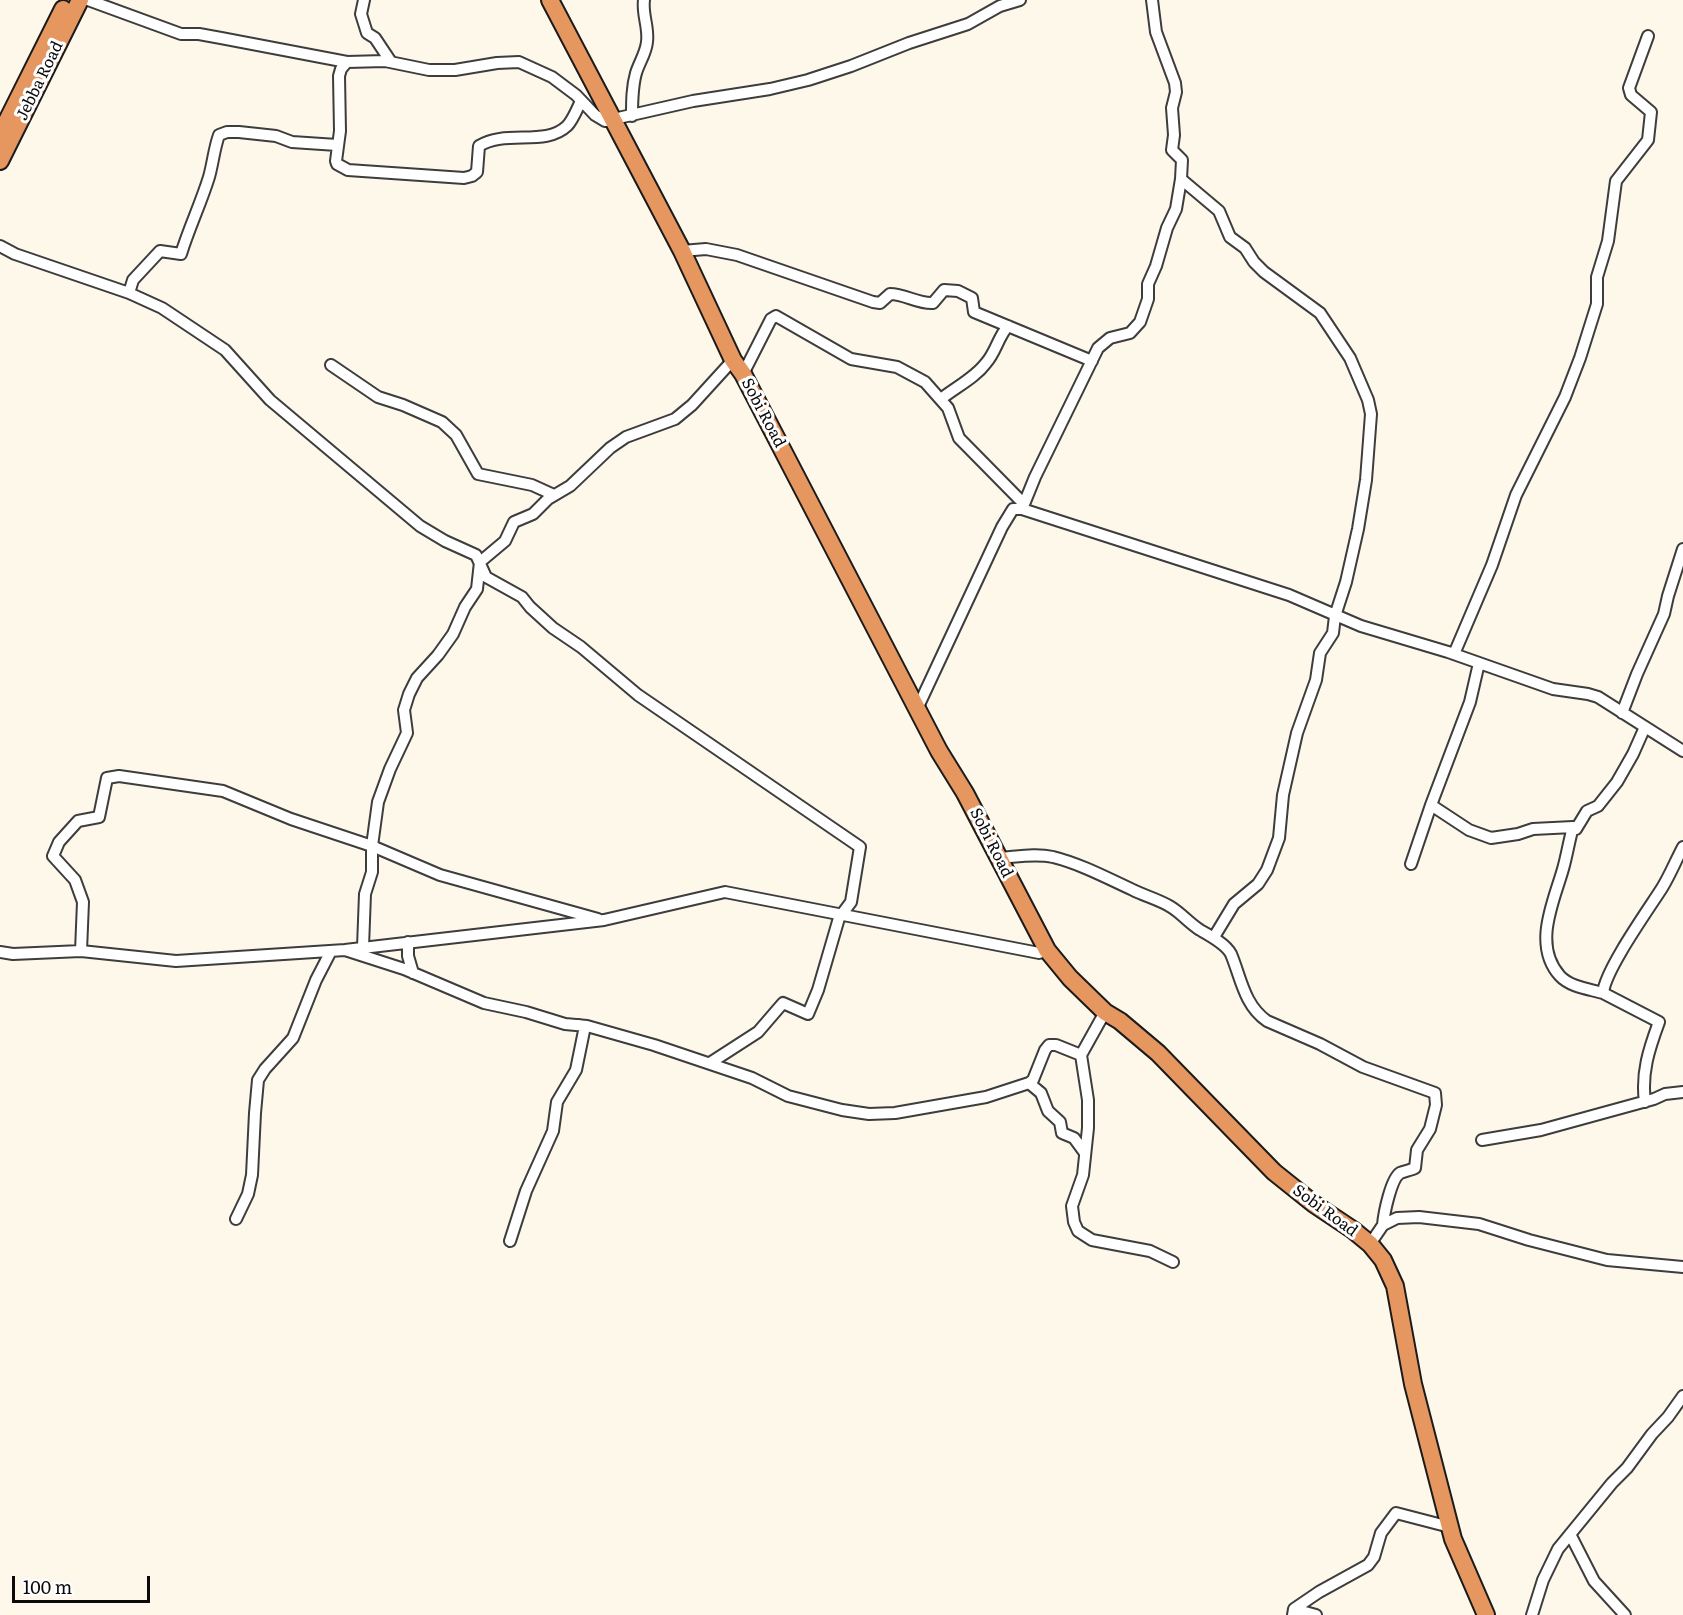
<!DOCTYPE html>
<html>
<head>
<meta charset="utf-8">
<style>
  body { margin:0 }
  #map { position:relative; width:1683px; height:1615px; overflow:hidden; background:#fdf8ea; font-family:Literata,serif }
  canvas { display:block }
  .scale { position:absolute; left:12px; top:1576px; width:138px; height:27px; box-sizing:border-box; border:3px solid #0a0a0a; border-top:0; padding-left:8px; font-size:18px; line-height:21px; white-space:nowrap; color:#0a0a0a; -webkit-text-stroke:4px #fff; paint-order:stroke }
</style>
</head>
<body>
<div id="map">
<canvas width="1683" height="1615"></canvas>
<div class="scale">100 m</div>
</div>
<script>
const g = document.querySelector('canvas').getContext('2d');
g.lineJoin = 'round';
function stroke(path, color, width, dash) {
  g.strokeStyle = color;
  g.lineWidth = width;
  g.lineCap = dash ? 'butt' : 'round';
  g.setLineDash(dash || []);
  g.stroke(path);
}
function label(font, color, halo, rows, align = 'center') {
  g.font = font + ' Literata,serif';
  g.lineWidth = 6;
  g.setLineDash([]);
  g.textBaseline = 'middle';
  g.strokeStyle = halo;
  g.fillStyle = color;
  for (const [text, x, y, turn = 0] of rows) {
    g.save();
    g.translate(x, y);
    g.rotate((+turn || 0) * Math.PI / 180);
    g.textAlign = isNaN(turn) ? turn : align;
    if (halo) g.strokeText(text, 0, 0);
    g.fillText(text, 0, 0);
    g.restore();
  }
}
const minor = new Path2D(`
  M88 0 181 34H199L221 38 347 62 385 61 429 70H455L497 63 519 62 552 77 576 95 595 115 605 121 693 101 770 89 808 80 851 66 909 43 968 24 1000 6 1020 0
  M364 0 361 14 367 33 375 38 391 62
  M1152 0 1156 32 1175 83 1176 92 1172 108 1174 135 1172 150 1182 160 1181 179 1219 211 1230 237 1245 248 1254 262 1264 272 1320 313 1350 358 1368 400 1371 414 1366 480 1358 529 1346 582 1335 616 1333 633 1320 653 1316 680 1297 733 1283 795 1279 838 1267 870 1258 884 1234 904 1214 937
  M347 62 341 69 339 76 340 131 336 161 337 164 348 170 464 178 472 176 477 172 479 146C506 129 545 147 567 126 573 120 577 109 581 101
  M632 116C632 101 632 87 636 73 639 63 646 53 647 42 649 27 642 15 644 0
  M0 246 15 254 129 293 162 308 225 350 270 400 420 526 445 541 476 555 486 577 522 597 530 607 553 628 581 647 638 695 860 847 851 902 839 918 818 990 808 1014 783 1003 758 1032 710 1063
  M682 251 706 249 737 255 873 302 880 303 890 294C905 294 918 304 933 303L944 290 958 291 972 298 974 312 1092 361
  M129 293 133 280 160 251 181 254C189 228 201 203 209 177 213 163 214 149 219 135L227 132H239L276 136 292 142 337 145
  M331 365 378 397 403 405 442 422 456 435 478 474 532 485 554 495
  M743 374 771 319 776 316 851 359 897 367 925 382 948 408 959 438 1024 504
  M941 399C956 387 975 378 986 363 996 352 998 337 1008 326
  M1022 509 1035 477 1098 348 1110 338 1130 333 1140 322 1148 299V284L1156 266 1167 228 1176 209 1181 179
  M1454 654 1492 565 1516 495 1565 397 1580 358 1597 304V277L1608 241 1616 181 1648 140 1651 112 1631 95 1629 88 1648 36
  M917 709 1002 527 1013 509H1022L1289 595 1361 626 1448 652 1553 689 1588 694 1598 697 1683 751
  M1622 713 1637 674 1664 614 1668 596 1683 549
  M1431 805 1469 830 1491 838 1518 834 1533 829 1573 827
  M998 858C1016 857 1035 853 1053 857 1081 864 1107 878 1133 890 1145 896 1160 900 1171 907 1181 913 1189 923 1200 930 1209 935 1226 944 1231 954 1241 978 1244 1005 1267 1021L1320 1044 1363 1067 1435 1093 1436 1105 1430 1129 1417 1150 1415 1168C1411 1170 1405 1171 1400 1173 1391 1179 1384 1213 1383 1225
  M1411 864 1431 805 1470 702 1479 663
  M408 942V956L413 973
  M363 947 365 894 372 872V846L378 802 390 769 407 733 404 710 409 694 417 678 438 655 453 634 465 607 477 589 480 562 505 541 514 522 533 514 548 499 570 486 610 448 626 437 675 419 692 405 733 360
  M345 950 404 969 484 1003 526 1012 565 1024 587 1026 654 1045 752 1078 788 1096 842 1110 869 1114 895 1113 986 1097 1029 1083 1033 1080 1045 1050 1049 1045H1056L1081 1055 1105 1012
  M81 951 83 902 75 880 53 856 59 842 78 821 99 817 107 778 119 776 223 791 291 819 372 846 440 875 598 919
  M0 952 13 954 81 951 176 961 345 950 604 920 725 892 1039 953 1047 950
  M1603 993C1589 989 1570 987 1560 976 1532 945 1554 901 1563 869 1567 855 1569 841 1573 827L1576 829 1587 811 1598 806 1617 782 1633 754 1645 727
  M1081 1055 1088 1100V1128L1083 1175 1072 1206 1074 1222 1078 1231 1092 1240 1150 1251 1173 1262
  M1029 1083 1041 1093 1048 1111 1060 1122 1062 1133 1074 1138 1085 1153
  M1645 1102C1641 1073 1649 1049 1659 1022L1603 993C1605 970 1648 910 1662 888 1670 875 1676 860 1683 847
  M1482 1140 1541 1130 1654 1099 1665 1094 1683 1092
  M236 1219 248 1194 252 1175 255 1113 258 1080 265 1069 293 1038 316 980 331 951
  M510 1241 526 1191 553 1131 557 1102 576 1070 585 1026 578 1025
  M1370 1244 1383 1225 1397 1218 1419 1217 1479 1224 1529 1240 1607 1260 1683 1267
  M1570 1534 1594 1581 1625 1615
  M1294 1609 1316 1615
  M1293 1615 1294 1609 1319 1592 1368 1565 1374 1557 1381 1533 1396 1513 1450 1527
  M1532 1615 1543 1580 1558 1549 1612 1483 1627 1468 1652 1434 1668 1417 1683 1396`);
const highway = new Path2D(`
  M550 0 682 251 733 360 743 374 939 751 965 793 1047 950 1070 978 1105 1012 1120 1021 1158 1053 1274 1172 1314 1204 1353 1230 1370 1244 1383 1260 1395 1286 1413 1384 1453 1539 1486 1615
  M0 135 63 9
  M0 161 80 0`);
stroke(minor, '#3d3d3d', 14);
stroke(highway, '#1b1b1b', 20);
stroke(minor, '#fff', 10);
stroke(highway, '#e6965f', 16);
label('16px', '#0a0a0a', '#fff', [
  ["Jebba Road",40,81,-64],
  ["Sobi Road",763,413,62],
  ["Sobi Road",991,843,63],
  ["Sobi Road",1325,1211,36]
]);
</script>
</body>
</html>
